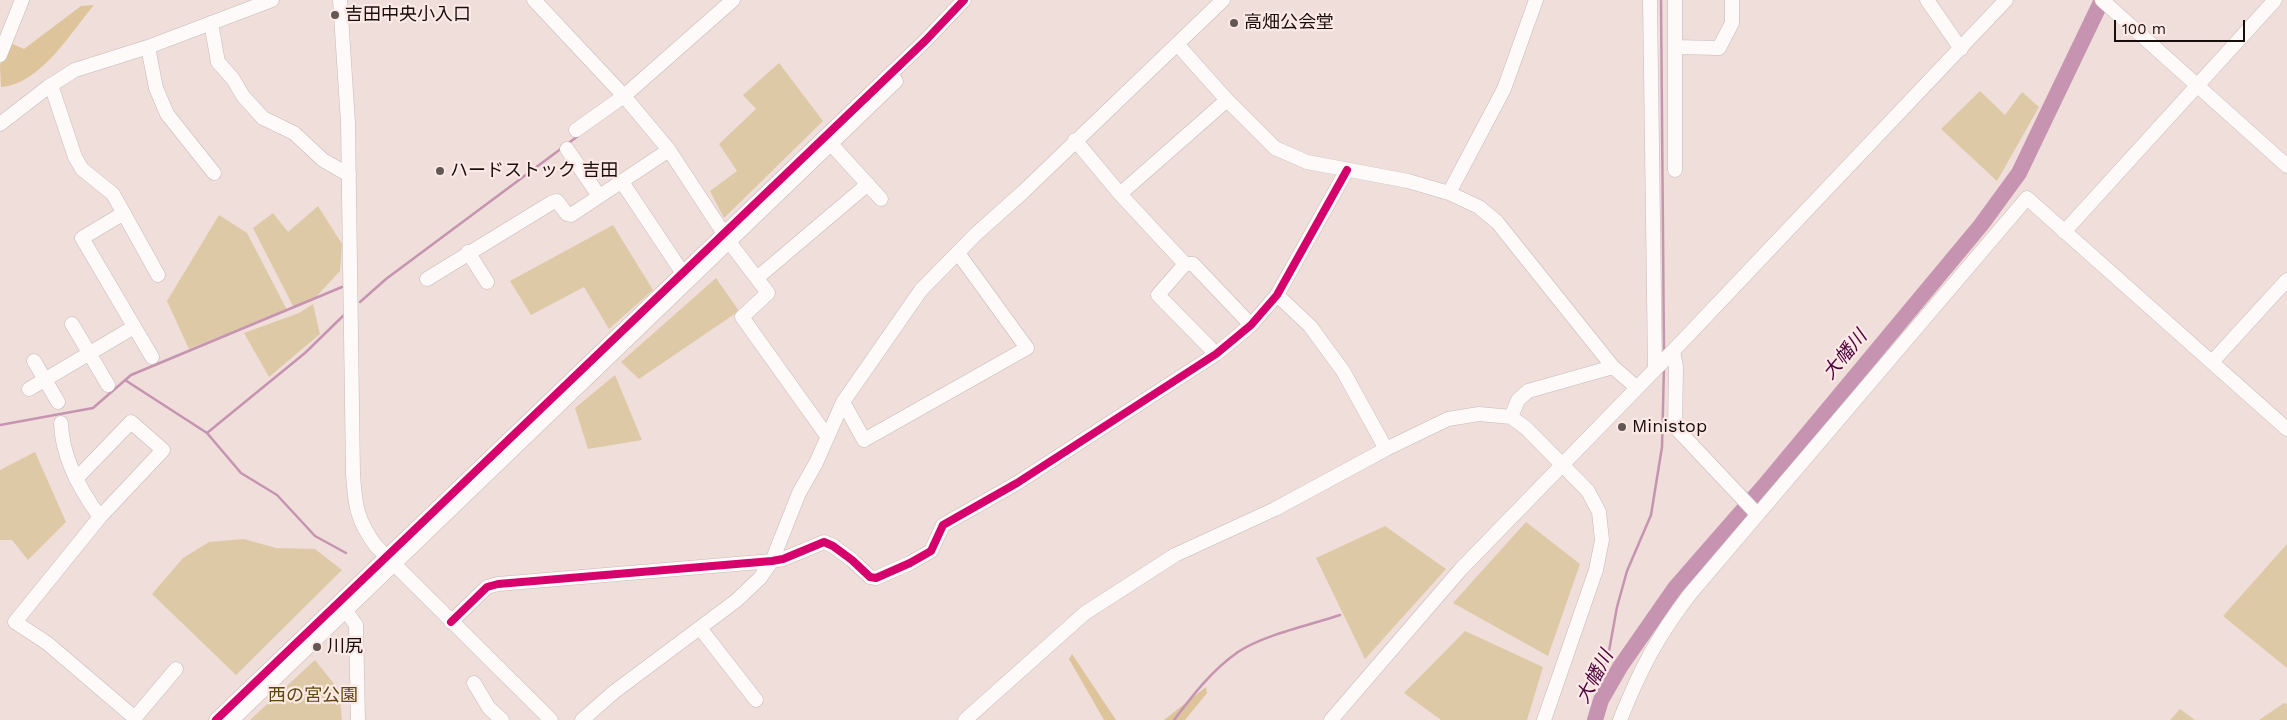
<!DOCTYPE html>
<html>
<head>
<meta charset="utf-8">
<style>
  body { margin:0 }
  #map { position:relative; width:2287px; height:720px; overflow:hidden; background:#efdeda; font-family:"Work Sans",sans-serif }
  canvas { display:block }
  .scale { position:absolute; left:2114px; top:20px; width:131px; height:22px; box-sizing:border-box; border:2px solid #180e0c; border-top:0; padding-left:6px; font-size:15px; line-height:18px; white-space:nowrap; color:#180e0c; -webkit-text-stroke:4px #fce9e5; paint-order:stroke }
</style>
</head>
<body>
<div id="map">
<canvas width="2287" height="720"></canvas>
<div class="scale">100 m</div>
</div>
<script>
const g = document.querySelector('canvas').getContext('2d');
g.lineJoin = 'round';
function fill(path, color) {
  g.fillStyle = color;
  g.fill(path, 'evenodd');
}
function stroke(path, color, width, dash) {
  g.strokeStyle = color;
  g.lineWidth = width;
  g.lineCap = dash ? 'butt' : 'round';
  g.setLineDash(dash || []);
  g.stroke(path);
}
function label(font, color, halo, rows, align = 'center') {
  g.font = font + ' "Work Sans","Noto Sans JP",sans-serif';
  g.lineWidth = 4.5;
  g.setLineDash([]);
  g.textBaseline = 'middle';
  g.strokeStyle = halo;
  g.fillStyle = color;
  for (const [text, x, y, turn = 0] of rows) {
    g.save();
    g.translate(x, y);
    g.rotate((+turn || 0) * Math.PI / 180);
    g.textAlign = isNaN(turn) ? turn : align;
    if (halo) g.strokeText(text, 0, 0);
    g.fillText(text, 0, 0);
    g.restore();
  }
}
fill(new Path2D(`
  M779 63 823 121 724 218 710 191 737 171 719 144 756 109 743 95Z
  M1980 91 2005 115 2022 92 2039 107 1997 181 1941 129Z
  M318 206 342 244 340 271 314 299 294 308 253 228 273 213 288 232Z
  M219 215 247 233 287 310 189 349 167 301Z
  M613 225 653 290 609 329 584 287 531 315 510 281Z
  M716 278 739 311 639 379 621 362Z
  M313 304 320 334 269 377 244 333 299 313Z
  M615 375 642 440 588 449 575 408Z
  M35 452 66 522 28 560 12 540H0V470Z
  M1526 522 1580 564 1548 656 1453 603Z
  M1385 526 1446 569 1365 659 1316 558Z
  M244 539 276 548 315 549 342 570 236 675 152 594 183 558 209 542Z
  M2287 544V668L2223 616Z
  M1465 631 1543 667 1527 720H1441L1404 693Z
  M315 660 339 690 342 720H250Z
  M2284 703 2287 704V720H2259Z
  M2180 709 2195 720H2170Z`), '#dec9a7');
fill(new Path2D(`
  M94 5C70 33 41 84 1 87L0 65 10 43 24 49 81 6Z
  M1072 654 1116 720H1104L1069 659Z
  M1206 687 1207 693 1185 720H1164Z`), '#ddc49a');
stroke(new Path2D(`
  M1661 0 1664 353
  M566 145 578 136
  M360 302 386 279 562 148
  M125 380 207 433 241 473 277 495 315 536 346 553
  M0 425 93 408 131 375 342 287
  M207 433 305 353 344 315
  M1601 700 1602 676 1609 651 1617 607 1627 571 1651 515 1662 447 1664 366
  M1174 720C1193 695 1212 670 1238 652 1263 635 1310 625 1340 615`), '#c694b1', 2.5);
stroke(new Path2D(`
  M1595 720 1601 700 1620 667 1675 588 1764 486 1981 225 2019 173 2102 0`), '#c694b1', 16);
const minor = new Path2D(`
  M340 0 348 123 353 474C355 505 357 521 376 546L551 720
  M534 0 624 96 669 150 730 243 768 293 742 317 827 436
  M1650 0 1655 368
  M1927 0 1961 49
  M2102 0 2287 166
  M211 23 218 62 233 79 243 96 263 118 294 133 323 160 349 175
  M1177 44 1227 100 1275 148 1307 162 1408 181 1449 193 1479 207 1497 222 1613 367 1636 387
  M148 47 156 88 167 114 214 173
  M1675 47 1719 48 1732 23V0
  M0 55 22 0
  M51 85 75 157 82 169 113 194 158 275
  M0 124 48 87 75 70 148 47 272 0
  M576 130 624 96 733 0
  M1075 140 1120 194 1185 264H1193L1251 325
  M831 144 881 199
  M567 149 599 196
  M1675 170V0
  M622 182 682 272
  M1449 193 1504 89 1536 0
  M1120 194 1227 100
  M124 213 82 238 152 357
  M2064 232 2275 0
  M468 252 487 282
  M1185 264 1158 295 1216 354
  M757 278 868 184
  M427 279 551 203 557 201 567 214 571 215 669 150
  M1277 295 1310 326 1343 371 1386 449
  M72 324 108 385
  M1673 351 1676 367 1675 427 1757 514
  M34 361 58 402
  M2212 362 2287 280
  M29 389 134 327
  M843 402 864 440 1027 348 958 253
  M1511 417 1518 400 1528 391 1613 367
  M61 423C62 457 80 490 100 517
  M76 479 131 422 163 450 100 517 15 622 47 643 135 718
  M346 611 356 625 358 720
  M451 622 487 587 498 584 772 561 783 559 824 542 833 546 852 560 870 577 876 578 910 563 931 551 943 525 1017 483 1216 354 1251 325 1277 295 1347 170
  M700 628 756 700
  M474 683 489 708 502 720
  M133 720 176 669
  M216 720 926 40 964 0
  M232 720 896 81
  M582 720 614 692 737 600 760 578 772 561 799 493 816 463 843 402 921 290 976 234 1024 191 1223 0
  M965 720 1085 613 1175 555 1275 509 1386 449 1448 419 1479 414 1511 417 1526 428 1588 491 1599 512 1602 540 1596 570 1544 720
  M1331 720 1461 569 1673 351 2006 0
  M1620 720C1640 670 1657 637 1690 594L2027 198 2287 429`);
stroke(minor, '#c7bab7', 15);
stroke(minor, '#fdfaf9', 14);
stroke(new Path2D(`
  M451 622 487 587 498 584 772 561 783 559 824 542 833 546 852 560 870 577 876 578 910 563 931 551 943 525 1017 483 1216 354 1251 325 1277 295 1347 170
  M216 720 926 40 964 0`), '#d6006c', 8);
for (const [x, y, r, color] of [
  [335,15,5,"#635754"],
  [1234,23,5,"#635754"],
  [440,171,5,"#635754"],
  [1622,427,5,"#635754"],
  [317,647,5,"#635754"]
]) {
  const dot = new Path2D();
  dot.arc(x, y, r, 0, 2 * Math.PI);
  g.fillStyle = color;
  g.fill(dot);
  stroke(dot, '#fce9e5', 2);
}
label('18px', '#180e0c', '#fce9e5', [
  ["吉田中央小入口",345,15],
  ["高畑公会堂",1244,23],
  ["ハードストック 吉田",450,171],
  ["Ministop",1632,427],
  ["川尻",327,647]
], 'left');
label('18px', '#5d470d', '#fce9e5', [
  ["西の宮公園",313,696]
]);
label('italic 19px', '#4f003e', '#fce9e5', [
  ["大幡川",1845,355,-50],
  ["大幡川",1595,677,-62]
]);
</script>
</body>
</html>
